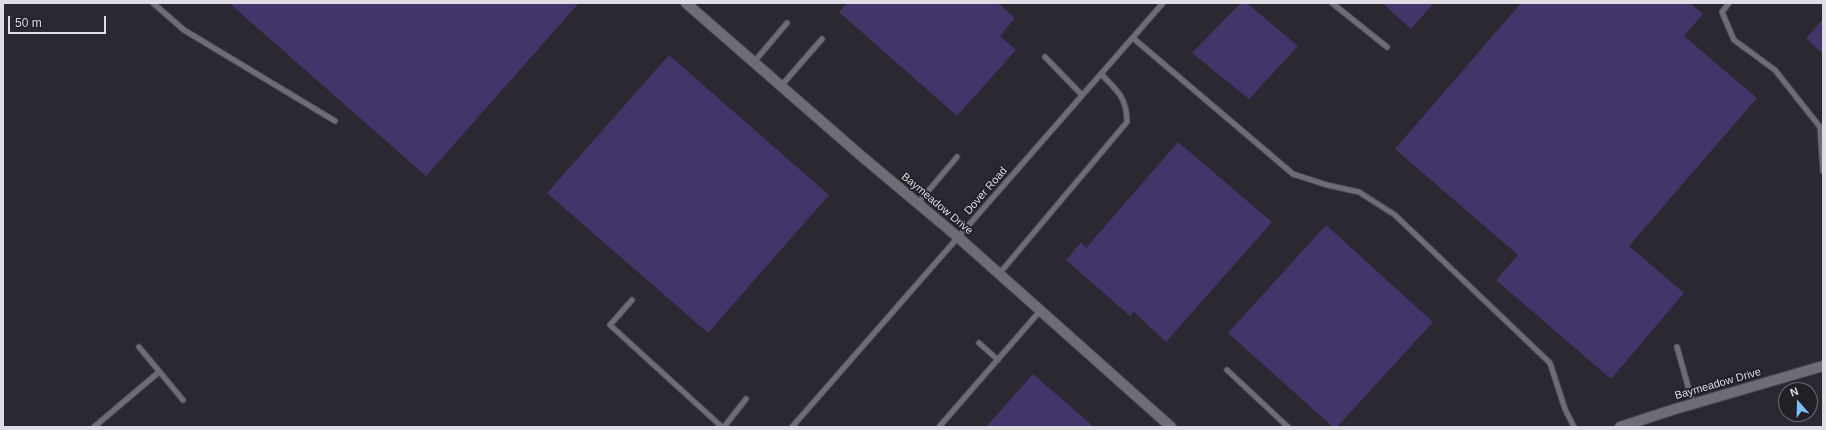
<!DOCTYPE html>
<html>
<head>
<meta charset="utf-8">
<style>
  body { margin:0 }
  #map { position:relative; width:1826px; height:430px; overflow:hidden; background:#2b2831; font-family:Helvetica,sans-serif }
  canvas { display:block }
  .frame { position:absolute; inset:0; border:4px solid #dfdde3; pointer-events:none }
  .north { position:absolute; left:1778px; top:382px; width:40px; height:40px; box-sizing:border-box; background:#221f27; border:1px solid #6e6b72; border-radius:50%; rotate:340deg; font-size:11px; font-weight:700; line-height:16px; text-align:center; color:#dfdde3 }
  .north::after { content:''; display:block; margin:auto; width:14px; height:18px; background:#7cbef9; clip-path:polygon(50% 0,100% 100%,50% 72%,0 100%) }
  .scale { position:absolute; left:8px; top:16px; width:98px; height:18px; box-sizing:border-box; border:2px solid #dfdde3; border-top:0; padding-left:5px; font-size:12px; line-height:14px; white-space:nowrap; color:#dfdde3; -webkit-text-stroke:3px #221f27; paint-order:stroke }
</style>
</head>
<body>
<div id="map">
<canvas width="1826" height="430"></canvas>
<div class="frame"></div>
<div class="north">N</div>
<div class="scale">50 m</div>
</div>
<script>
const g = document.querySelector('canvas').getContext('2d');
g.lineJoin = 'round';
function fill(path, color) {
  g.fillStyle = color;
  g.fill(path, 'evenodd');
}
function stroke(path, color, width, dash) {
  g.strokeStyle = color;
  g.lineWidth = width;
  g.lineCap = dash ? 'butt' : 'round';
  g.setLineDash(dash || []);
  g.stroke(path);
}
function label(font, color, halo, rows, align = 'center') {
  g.font = font + ' Helvetica,sans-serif';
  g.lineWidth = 3.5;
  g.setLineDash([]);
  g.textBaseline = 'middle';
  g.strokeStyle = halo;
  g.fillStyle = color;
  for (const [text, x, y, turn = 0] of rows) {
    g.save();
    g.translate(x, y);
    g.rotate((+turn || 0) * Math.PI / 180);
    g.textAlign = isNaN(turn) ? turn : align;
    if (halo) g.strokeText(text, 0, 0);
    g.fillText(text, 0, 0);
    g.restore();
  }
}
fill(new Path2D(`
  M229 3H579L426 176Z
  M847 3H998L1015 18 1000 36 1016 50 957 116 839 12Z
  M1241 3H1247L1298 46 1249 99 1192 53Z
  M1382 3H1434L1411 29Z
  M1521 3H1690L1703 14 1684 36 1757 98 1629 246 1684 293 1611 379 1496 280 1518 255 1395 149Z
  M1823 19V54L1806 38Z
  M669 55 829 195 708 333 547 193Z
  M1178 142 1272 222 1166 342 1134 312 1130 316 1066 260 1081 242 1086 248Z
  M1326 225 1433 322 1337 427H1333L1228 333Z
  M1033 374 1094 427H986Z`), '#423569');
const service = new Path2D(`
  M153 3 184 30 335 121
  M1332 3 1387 47
  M1729 3 1722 12 1734 40 1775 70 1820 127 1823 171
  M1133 38 1293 174 1327 185 1359 192 1395 215 1550 363 1565 409 1574 427
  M1045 57 1082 95
  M754 62 787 23
  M781 86 822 39
  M918 203 957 157
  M999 274 1127 122C1127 98 1117 90 1101 74
  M632 300 610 325 722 427
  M979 343 998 360
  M139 347 183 400
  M1677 347 1693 404
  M1227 370 1288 427
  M94 427 159 372
  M724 427 746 399
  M792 427 1163 3
  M939 427 1040 311`);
const minor = new Path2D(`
  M686 3 859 154 959 238 1171 427
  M1620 427 1672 410 1823 366`);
stroke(service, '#49464e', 7);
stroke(minor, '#49464e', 12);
stroke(service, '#6f6c76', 5);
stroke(minor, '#6f6c76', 10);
label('11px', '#dfdde3', '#221f27', [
  ["Dover Road",986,191,-49],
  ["Baymeadow Drive",937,204,40],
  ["Baymeadow Drive",1718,384,-16]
]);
</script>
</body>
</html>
